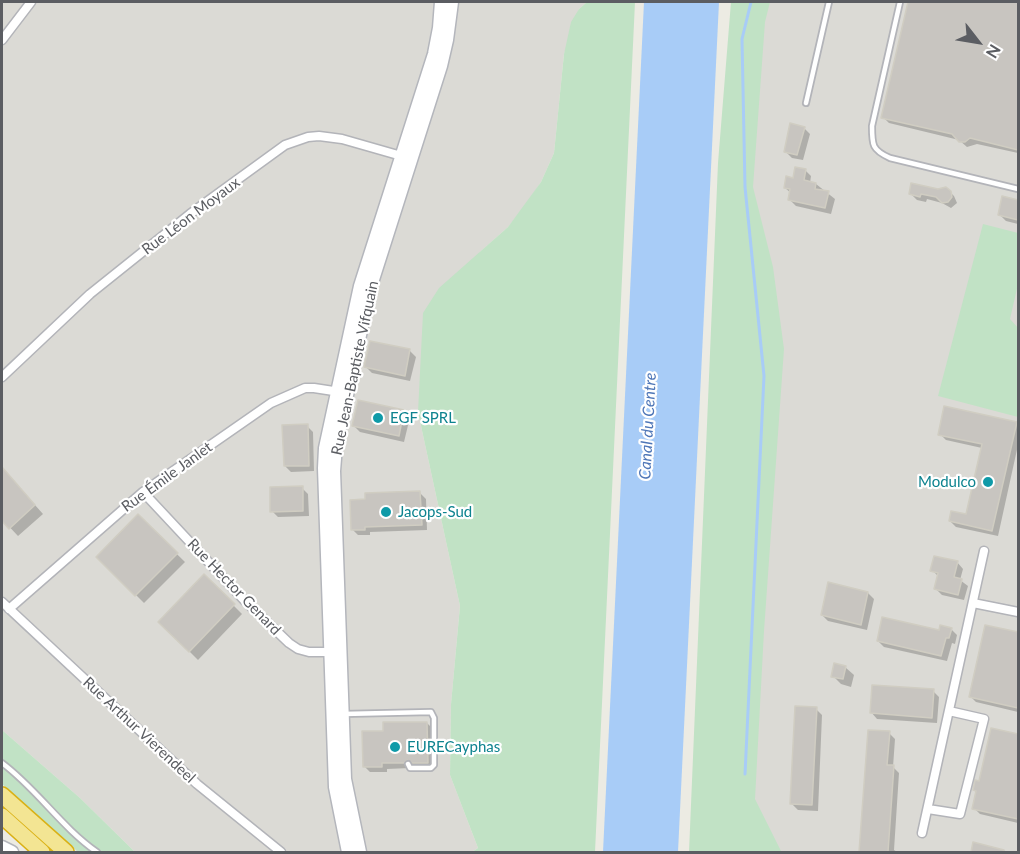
<!DOCTYPE html>
<html>
<head>
<meta charset="utf-8">
<style>
  body { margin:0 }
  #map { position:relative; width:1020px; height:854px; overflow:hidden; background:#ecebe3; font-family:Lato,sans-serif }
  canvas { display:block }
  .frame { position:absolute; inset:0; border:3px solid #5b5d62; pointer-events:none }
  .north { position:absolute; left:948px; top:12px; width:60px; height:60px; -webkit-text-stroke:4px #fff; paint-order:stroke; rotate:121deg; font-size:16px; font-weight:700; line-height:24px; text-align:center; color:#5b5d62 }
  .north::after { content:''; display:block; margin:auto; width:21px; height:27px; background:#5b5d62; clip-path:polygon(50% 0,100% 100%,50% 72%,0 100%) }
</style>
</head>
<body>
<div id="map">
<canvas width="1020" height="854"></canvas>
<div class="frame"></div>
<div class="north">N</div>
</div>
<script>
const g = document.querySelector('canvas').getContext('2d');
g.lineJoin = 'round';
function fill(path, color) {
  g.fillStyle = color;
  g.fill(path, 'evenodd');
}
function stroke(path, color, width, dash) {
  g.strokeStyle = color;
  g.lineWidth = width;
  g.lineCap = dash ? 'butt' : 'round';
  g.setLineDash(dash || []);
  g.stroke(path);
}
function label(font, color, halo, rows, align = 'center') {
  g.font = font + ' Lato,sans-serif';
  g.lineWidth = 4.5;
  g.setLineDash([]);
  g.textBaseline = 'middle';
  g.strokeStyle = halo;
  g.fillStyle = color;
  for (const [text, x, y, turn = 0] of rows) {
    g.save();
    g.translate(x, y);
    g.rotate((+turn || 0) * Math.PI / 180);
    g.textAlign = isNaN(turn) ? turn : align;
    if (halo) g.strokeText(text, 0, 0);
    g.fillText(text, 0, 0);
    g.restore();
  }
}
fill(new Path2D(`
  M2 2H587L579 9 564 54 554 153 541 182 526 205 508 227 480 252 418 412 460 606 451 704 450 775 478 848 472 852H135L80 798 2 730Z
  M733 2H1018V852H690Z`), '#dbdad5');
fill(new Path2D(`
  M587 2H635L595 852H472L478 848 450 775 451 704 460 606 418 412 423 313 439 288 508 227 541 182 554 153 564 54 571 22 579 9Z
  M731 2H770L765 22 753 187 773 267 784 349 764 631 755 799 781 851 796 852H689L718 163Z
  M983 224 1018 233V284L1010 319 1018 328V417L938 396Z
  M2 730 80 798 135 852H78L2 784Z`), '#c1e2c5');
fill(new Path2D(`
  M644 2H719L678 852H603Z`), '#a8ccf7');
fill(new Path2D(`
  M910 2H1018V153L977 144 967 147 959 140 889 123 883 117Z
  M804 128 810 134 803 160 792 158 786 152Z
  M805 170 811 176 810 183 816 184 835 199 831 214 796 206 790 200 791 193 785 188Z
  M947 189 954 196 957 203 951 208 942 203 927 199 926 202 917 200 911 194Z
  M1004 198 1018 201V224L1006 221 1000 215Z
  M410 351 416 357 410 381 372 373 366 367Z
  M404 411 410 417 404 442 360 432 354 426Z
  M1016 423 1018 425V445L998 536 956 527 950 521 967 516 982 448 946 440 940 434Z
  M307 426 313 432 314 471 291 472 285 466Z
  M2 468 43 514 18 536 2 519Z
  M302 488 308 494 309 516 278 517 272 511Z
  M420 493 426 499 427 530 370 532V535H358L352 529Z
  M138 516 185 562 144 603 98 557Z
  M957 562 963 569 960 580 968 586 964 600 942 595 936 589 939 577 932 570Z
  M204 576 242 614 198 660 160 622Z
  M868 593 874 599 867 630 828 621 822 615Z
  M986 627 1018 634V712L976 702 970 696Z
  M951 629 957 635 955 644 952 643 947 661 884 647 878 641Z
  M845 667 854 675 851 687 841 684 833 676Z
  M933 691 939 697 937 723 877 719 871 712Z
  M816 709 822 715 818 811 798 810 791 803Z
  M427 723 433 729V768H420L415 765 410 768 387 769V772H370L364 766 385 733Z
  M993 729 1018 735V823L980 814 974 808 977 793 974 790 980 783Z
  M870 732 889 733 895 739 893 767 899 773 894 850 897 852H861Z
  M974 844 1010 852H972Z`), '#0003');
stroke(new Path2D(`
  M745 774 764 376 745 187 742 39 751 2`), '#a8ccf7', 3);
const building = new Path2D(`
  M908 2H1018V150L970 138 965 142H959L952 134 881 118Z
  M790 123 805 127 797 155 784 152Z
  M795 167 806 169 804 180 816 183 815 189 829 191 825 208 788 200 790 189 784 188 786 176 793 178Z
  M911 183 938 189 946 187 951 191 952 197 948 202 942 203 936 197 921 194 920 197 909 194Z
  M1002 196 1018 200V220L998 215Z
  M370 341 410 349 405 376 364 367Z
  M358 400 404 410 399 436 352 426Z
  M944 406 1017 422 992 531 949 521 951 511 966 514 982 444 938 435Z
  M308 424 309 466H284L282 425Z
  M2 467 35 505 9 529 2 521Z
  M303 486V511L270 512V487Z
  M420 491 422 525 365 527V530H351L350 500 365 499V493Z
  M138 514 178 553 135 596 96 557Z
  M934 556 958 561 954 577 962 579 958 595 934 589 938 573 930 571Z
  M204 574 235 604 189 652 158 622Z
  M828 582 868 592 861 625 821 615Z
  M882 617 939 630 940 625 952 628 949 638H946L941 656 877 641Z
  M985 625 1018 632V708L969 697Z
  M834 663 846 666 843 679 831 677Z
  M872 685 934 689 932 718 870 713Z
  M795 706 817 707 812 805 790 804Z
  M383 722H427L428 763H412L408 760 404 763H382V767H363L362 731H383Z
  M991 728 1018 734V819L972 809 976 791 973 790 975 780 979 781Z
  M868 730 890 731 887 765H894L888 852H859Z
  M973 842 1004 850 1003 852H971Z`);
fill(building, '#c8c5c0');
stroke(building, '#d0cdc2', 1.5);
const lane = new Path2D(`
  M900 2 872 126C872 145 872 150 890 158L1018 189
  M806 103 829 2
  M343 714 431 712 434 718V765L431 768H410L408 764
  M2 763C37 789 61 827 97 852`);
const street = new Path2D(`
  M2 40 31 2
  M2 377 90 294 190 214 285 145 308 137 319 136 342 139 405 157
  M143 492 244 600 289 643 298 649 309 652H334
  M2 602 197 784 281 852
  M973 603 1018 612
  M9 609 143 492 271 403 305 388H314L340 392
  M928 809 960 814 984 719 949 711
  M922 833 984 551`);
const secondary = new Path2D(`
  M2 847 12 852
  M348 852 335 787 324 468 325 448 360 286 434 54 439 28 441 2
  M360 852 345 779 334 471 336 446 370 289 441 66 447 40 452 2`);
const highway = new Path2D(`
  M2 795 66 852
  M2 816 42 852`);
stroke(lane, '#b3b4b9', 8);
stroke(street, '#b3b4b9', 11);
stroke(secondary, '#b4b6bc', 15);
stroke(highway, '#dab115', 18);
stroke(lane, '#fff', 4.5);
stroke(street, '#fff', 8);
stroke(secondary, '#fff', 12);
stroke(highway, '#f3e593', 15);
for (const [x, y, r, color] of [
  [378,418,6,"#0f9aa8"],
  [988,482,6,"#0f9aa8"],
  [386,512,6,"#0f9aa8"],
  [395,747,6,"#0f9aa8"]
]) {
  const dot = new Path2D();
  dot.arc(x, y, r, 0, 2 * Math.PI);
  g.fillStyle = color;
  g.fill(dot);
  stroke(dot, '#fff', 2);
}
label('15px', '#5b5d62', '#fff', [
  ["Rue Léon Moyaux",191,216,-37],
  ["Rue Jean-Baptiste Vifquain",355,368,-78],
  ["Rue Émile Janlet",167,477,-36],
  ["Rue Hector Genard",234,587,46],
  ["Rue Arthur Vierendeel",139,730,43]
]);
label('15px', '#0d838f', '#fff', [
  ["EGF SPRL",390,418],
  ["Modulco",976,482,"right"],
  ["Jacops-Sud",398,512],
  ["EURECayphas",407,747]
], 'left');
label('italic 16px', '#4e76b7', '#fff', [
  ["Canal du Centre",648,426,-87]
]);
</script>
</body>
</html>
